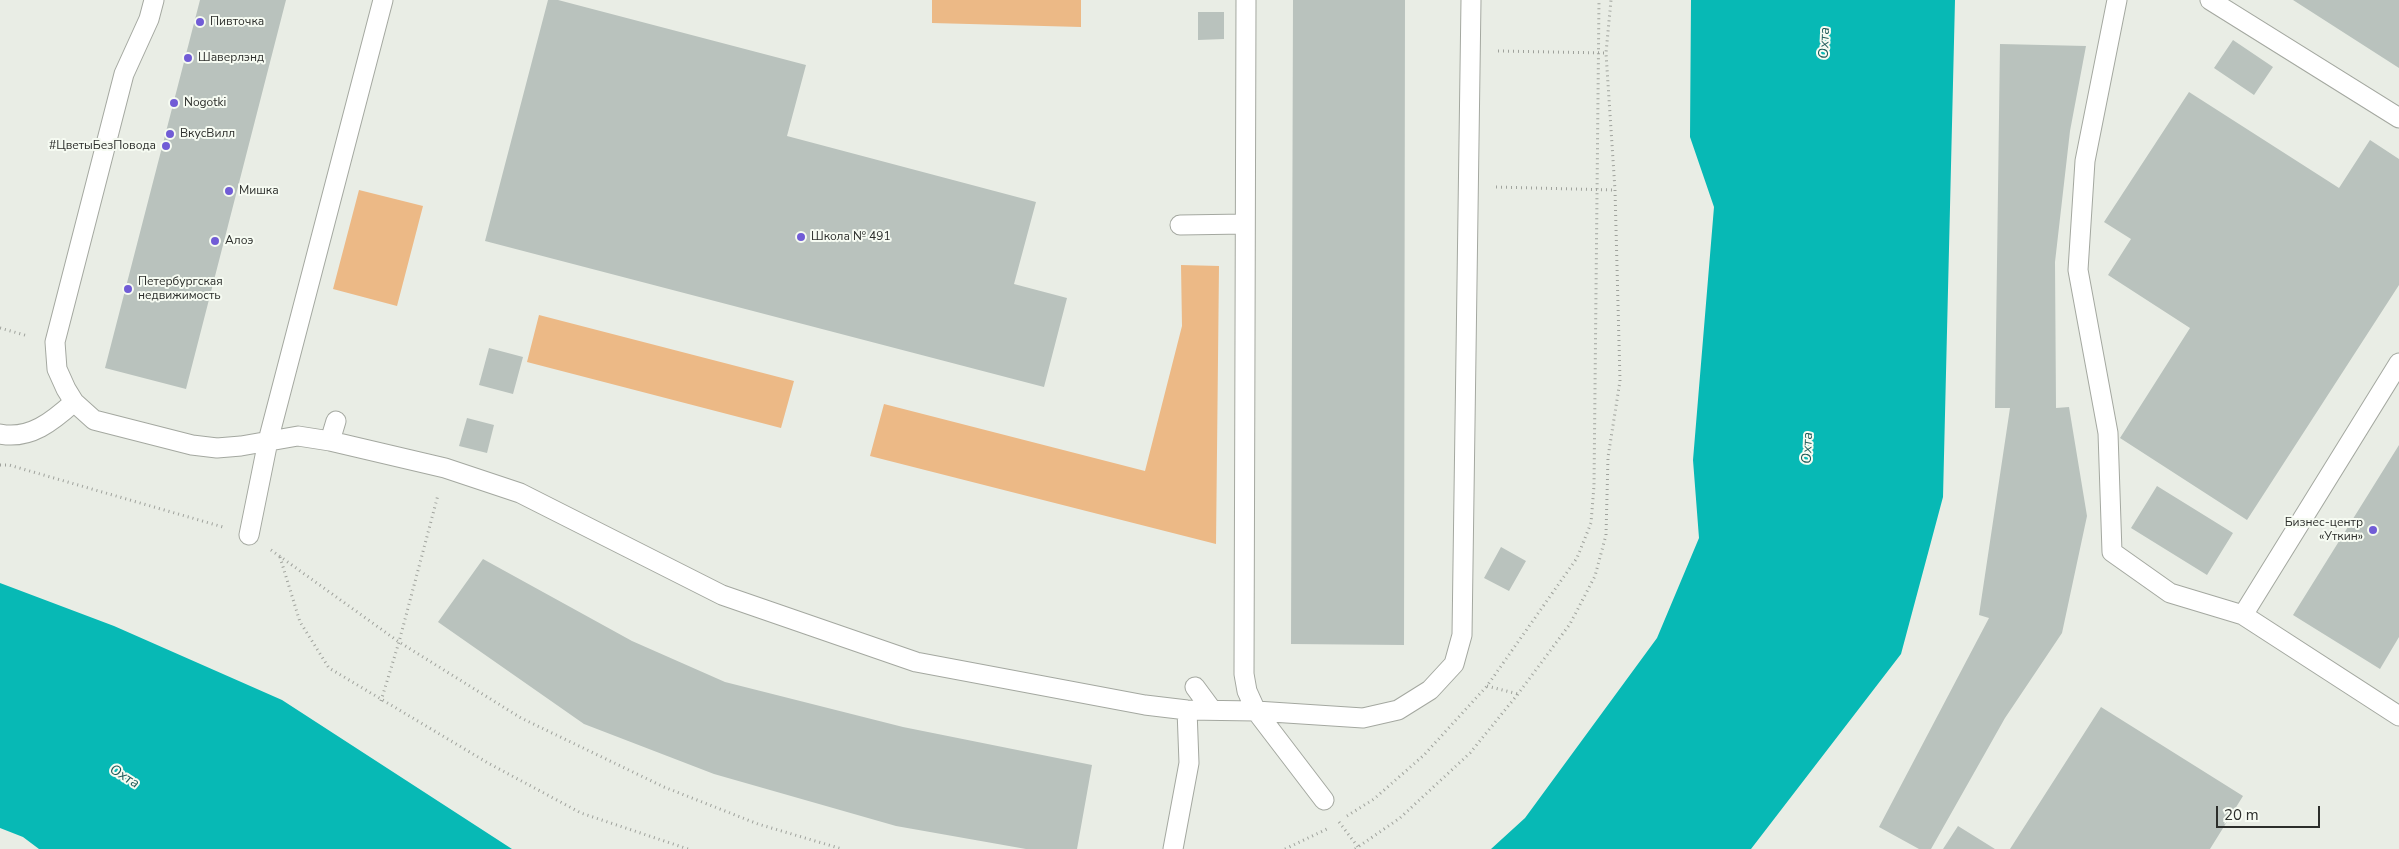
<!DOCTYPE html>
<html>
<head>
<meta charset="utf-8">
<style>
  body { margin:0 }
  #map { position:relative; width:2399px; height:849px; overflow:hidden; background:#e9ede5; font-family:"Nunito Sans",sans-serif }
  canvas { display:block }
  .scale { position:absolute; left:2216px; top:806px; width:104px; height:22px; box-sizing:border-box; border:2px solid #2c2e2b; border-top:0; padding-left:6px; font-size:15px; line-height:18px; white-space:nowrap; color:#2c2e2b; -webkit-text-stroke:4px #f6fbf2; paint-order:stroke }
</style>
</head>
<body>
<div id="map">
<canvas width="2399" height="849"></canvas>
<div class="scale">20 m</div>
</div>
<script>
const g = document.querySelector('canvas').getContext('2d');
g.lineJoin = 'round';
function fill(path, color) {
  g.fillStyle = color;
  g.fill(path, 'evenodd');
}
function stroke(path, color, width, dash) {
  g.strokeStyle = color;
  g.lineWidth = width;
  g.lineCap = dash ? 'butt' : 'round';
  g.setLineDash(dash || []);
  g.stroke(path);
}
function label(font, color, halo, rows, align = 'center') {
  g.font = font + ' "Nunito Sans",sans-serif';
  g.lineWidth = 4;
  g.setLineDash([]);
  g.textBaseline = 'middle';
  g.strokeStyle = halo;
  g.fillStyle = color;
  for (const [text, x, y, turn = 0] of rows) {
    g.save();
    g.translate(x, y);
    g.rotate((+turn || 0) * Math.PI / 180);
    g.textAlign = isNaN(turn) ? turn : align;
    if (halo) g.strokeText(text, 0, 0);
    g.fillText(text, 0, 0);
    g.restore();
  }
}
fill(new Path2D(`
  M932 0H1081V27L932 23Z
  M359 190 423 206 397 306 333 289Z
  M1181 265 1219 266 1216 544 870 456 884 404 1145 471 1182 326Z
  M539 315 794 381 781 428 527 362Z`), '#ecb986');
fill(new Path2D(`
  M1691 0H1955L1943 497 1901 654 1751 849H1491L1525 818 1657 638 1699 538 1693 460 1714 207 1690 137Z
  M0 583 114 626 282 700 512 849H39L23 837 0 828Z`), '#07b9b5');
fill(new Path2D(`
  M200 0H286L186 389 105 368Z
  M548 0H558L806 65 787 136 1036 202 1014 284 1067 298 1044 387 485 241Z
  M1293 0H1405L1404 645 1291 644Z
  M2293 0H2399V68Z
  M1198 12H1224V39L1198 40Z
  M2233 40 2273 67 2254 95 2214 68Z
  M2000 44 2086 46 2070 131 2055 262 2056 408 2069 407 2087 516 2062 633 2005 718 1931 849H1919L1879 827 1989 618 1979 615 2010 408H1995Z
  M2189 92 2339 188 2370 140 2399 159V285L2247 520 2120 438 2190 328 2108 275 2131 239 2104 222Z
  M489 348 523 357 513 394 479 385Z
  M467 418 494 425 487 453 459 446Z
  M2399 445V637L2380 669 2293 615Z
  M2157 486 2233 533 2207 575 2131 528Z
  M1501 547 1526 561 1509 591 1484 578Z
  M483 559 632 641 725 682 903 727 1092 765 1077 849H1026L896 826 714 774 584 724 438 622Z
  M2101 707 2243 796 2210 849H2010Z
  M1958 826 1995 849H1943Z`), '#b9c2bd');
const service = new Path2D(`
  M154 0 149 19 124 74 55 342 57 369 66 389 74 402 94 420 192 445 217 448 241 446 298 436 330 441 445 468 520 493 722 595 916 662 1145 705 1187 710 1256 711 1363 718 1398 710 1430 690 1454 664 1462 635 1471 0
  M1246 0 1244 674 1247 691 1256 711 1324 800
  M2117 0 2085 161 2078 270 2108 433 2112 552 2170 593 2243 615 2399 716
  M2210 0 2399 118
  M1180 225 1245 224
  M0 434C30 440 53 421 74 402
  M330 441 336 421
  M249 535 268 441 383 0
  M2243 615 2399 363
  M1195 687 1212 710
  M1173 849 1189 763 1187 710`);
stroke(service, '#a4a8a0', 21);
stroke(new Path2D(`
  M1498 51 1606 53
  M1496 187 1615 190
  M0 328 28 336
  M0 465H9L223 527
  M271 550 399 642 521 718 664 787 758 824 842 849
  M280 557 300 622 329 668 488 763 581 813 688 849
  M1487 686 1518 694
  M381 701 399 642 438 495
  M1347 816 1374 799 1424 755 1487 686 1577 558 1591 523 1594 486 1599 0
  M1339 822 1358 847
  M1285 849 1327 829
  M1355 849 1400 818 1470 753 1518 694 1570 624 1595 576 1606 535 1608 457 1620 381 1615 190 1606 53 1611 0`), '#9fa29c', 3, [1, 4]);
stroke(service, '#fff', 19);
for (const [x, y, r, color] of [
  [200,22,5,"#715cd6"],
  [188,58,5,"#715cd6"],
  [174,103,5,"#715cd6"],
  [170,134,5,"#715cd6"],
  [166,146,5,"#715cd6"],
  [229,191,5,"#715cd6"],
  [801,237,5,"#715cd6"],
  [215,241,5,"#715cd6"],
  [128,289,5,"#715cd6"],
  [2373,530,5,"#715cd6"]
]) {
  const dot = new Path2D();
  dot.arc(x, y, r, 0, 2 * Math.PI);
  g.fillStyle = color;
  g.fill(dot);
  stroke(dot, '#f6fbf2', 2);
}
label('12px', '#2c2e2b', '#f6fbf2', [
  ["Пивточка",210,22],
  ["Шаверлэнд",198,58],
  ["Nogotki",184,103],
  ["ВкусВилл",180,134],
  ["#ЦветыБезПовода",156,146,"right"],
  ["Мишка",239,191],
  ["Школа № 491",811,237],
  ["Алоэ",225,241],
  ["Петербургская",138,282],
  ["недвижимость",138,296],
  ["Бизнес-центр",2363,523,"right"],
  ["«Уткин»",2363,537,"right"]
], 'left');
label('italic 14px', '#1f5b59', '#f6fbf2', [
  ["Охта",1825,43,-88],
  ["Охта",1808,448,-88],
  ["Охта",124,777,32]
]);
</script>
</body>
</html>
